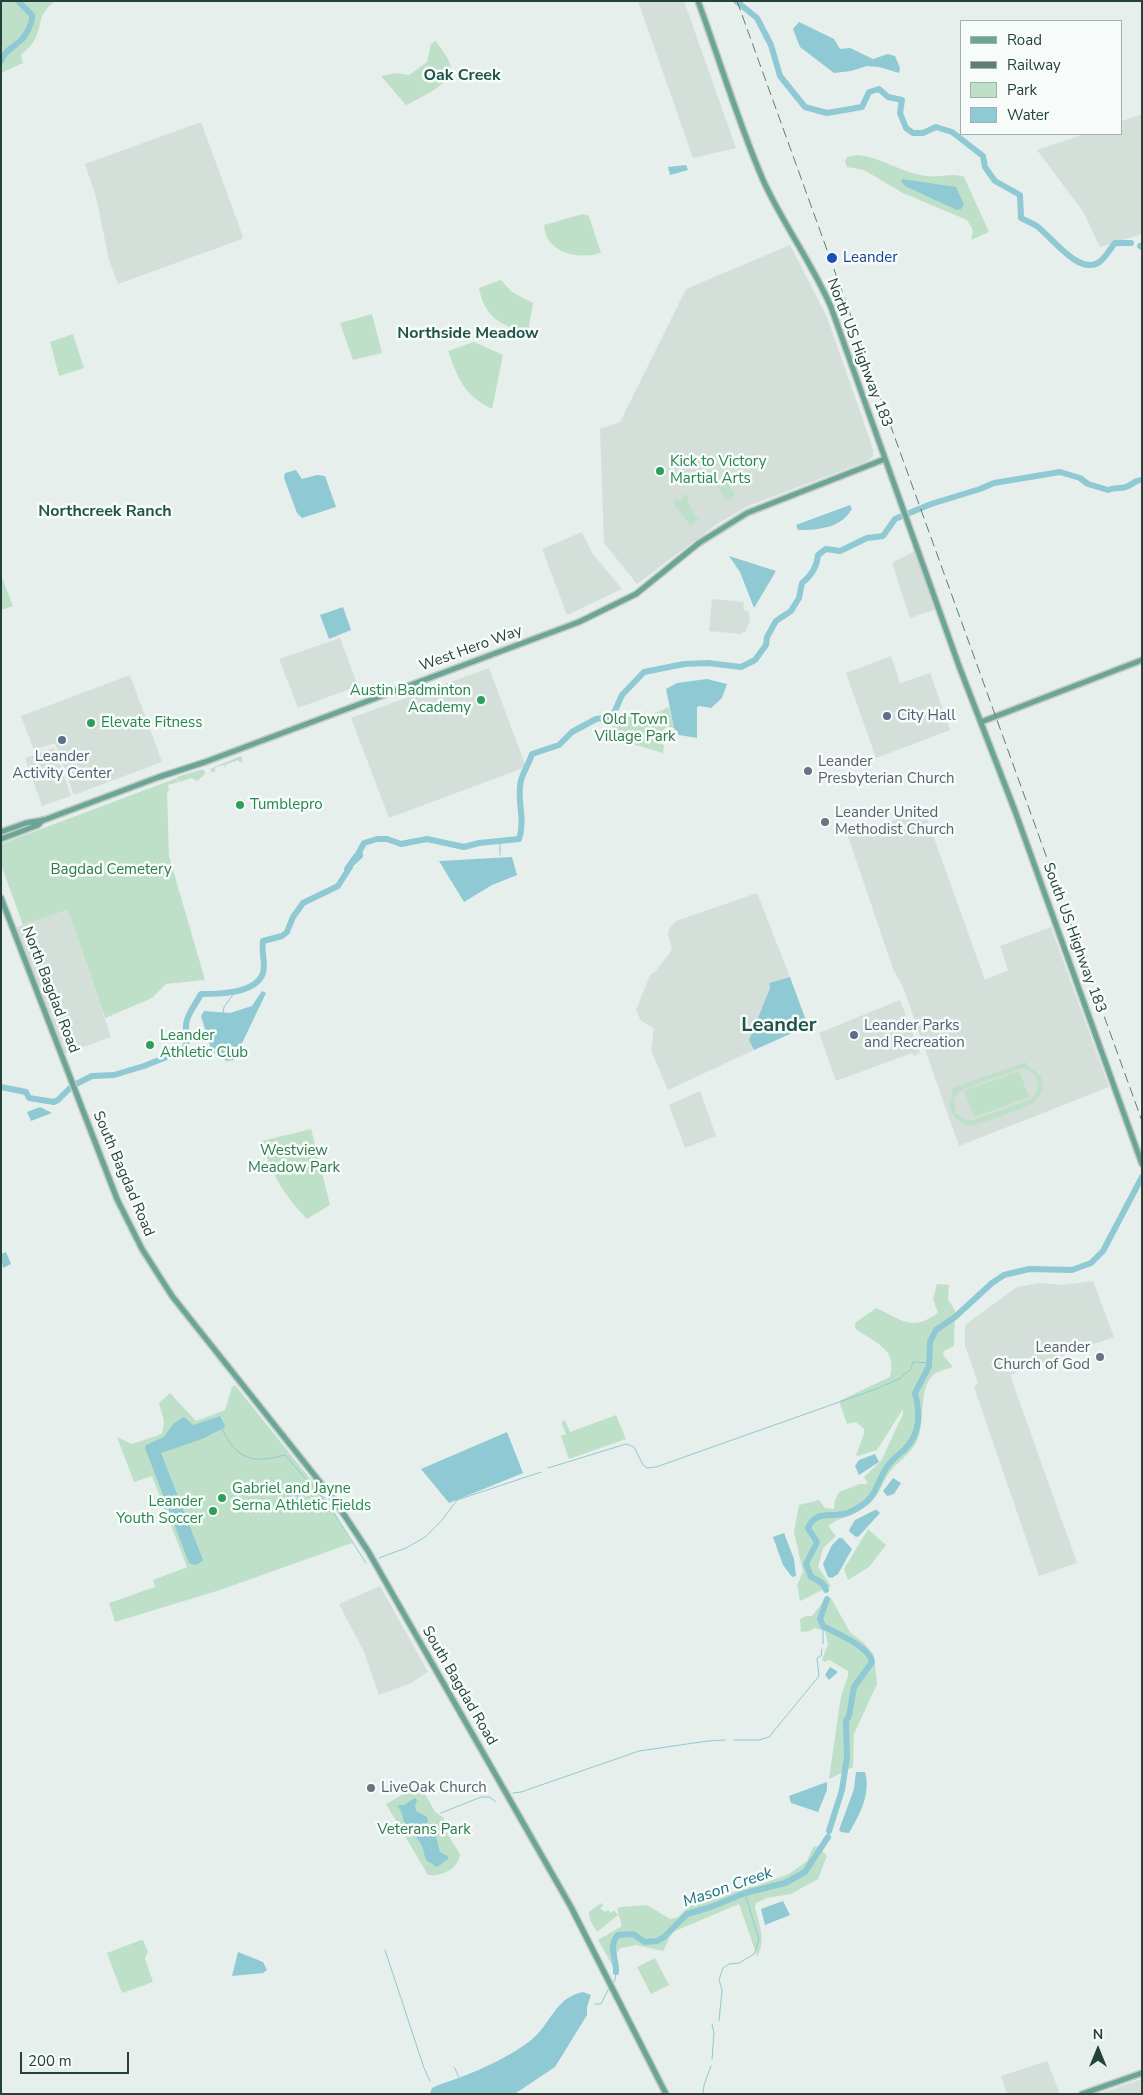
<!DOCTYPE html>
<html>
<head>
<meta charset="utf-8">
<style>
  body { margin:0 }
  #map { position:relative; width:1143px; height:2095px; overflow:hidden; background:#e6efeb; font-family:"Nunito Sans",sans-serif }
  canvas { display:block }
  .frame { position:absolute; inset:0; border:2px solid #24423a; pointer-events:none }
  .legend { position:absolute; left:960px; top:20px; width:162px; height:115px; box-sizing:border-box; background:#f7fbf9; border:1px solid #a3b1ad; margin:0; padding:6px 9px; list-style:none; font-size:15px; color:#24423a }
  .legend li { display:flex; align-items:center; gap:10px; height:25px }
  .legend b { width:25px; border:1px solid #a3b1ad }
  .north { position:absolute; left:1073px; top:2025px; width:50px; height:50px; -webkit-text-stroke:4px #f7fbf9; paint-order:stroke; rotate:0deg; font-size:14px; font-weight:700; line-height:20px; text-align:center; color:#24423a }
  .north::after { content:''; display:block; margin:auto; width:18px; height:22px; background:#24423a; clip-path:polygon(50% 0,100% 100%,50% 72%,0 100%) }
  .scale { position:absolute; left:20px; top:2052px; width:109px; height:22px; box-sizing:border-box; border:2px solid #24423a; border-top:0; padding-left:6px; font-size:15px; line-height:18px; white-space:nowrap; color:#24423a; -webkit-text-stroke:4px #f7fbf9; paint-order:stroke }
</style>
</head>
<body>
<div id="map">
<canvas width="1143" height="2095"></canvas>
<div class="frame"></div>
<ul class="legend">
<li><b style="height:6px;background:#6aa596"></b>Road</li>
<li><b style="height:6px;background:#5f7d75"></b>Railway</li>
<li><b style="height:14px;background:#bfe0c8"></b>Park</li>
<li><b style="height:14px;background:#8ec9d4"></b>Water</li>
</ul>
<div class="north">N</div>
<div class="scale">200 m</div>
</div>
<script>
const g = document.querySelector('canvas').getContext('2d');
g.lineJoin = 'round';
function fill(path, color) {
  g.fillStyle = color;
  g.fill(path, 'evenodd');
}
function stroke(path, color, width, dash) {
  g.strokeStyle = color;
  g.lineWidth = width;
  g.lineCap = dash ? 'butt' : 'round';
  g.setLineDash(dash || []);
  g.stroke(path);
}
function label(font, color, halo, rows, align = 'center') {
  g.font = font + ' "Nunito Sans",sans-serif';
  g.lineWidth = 5;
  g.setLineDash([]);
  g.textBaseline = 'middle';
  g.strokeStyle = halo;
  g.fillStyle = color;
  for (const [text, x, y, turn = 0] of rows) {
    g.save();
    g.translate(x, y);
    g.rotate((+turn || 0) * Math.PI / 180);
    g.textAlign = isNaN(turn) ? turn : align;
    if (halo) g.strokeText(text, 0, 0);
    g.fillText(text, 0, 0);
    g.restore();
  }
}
fill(new Path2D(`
  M638 1H684L736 148 693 158Z
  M1142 114V234L1100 247 1084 213 1037 150 1085 134H1122V121Z
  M201 122 243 237 242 239 118 284 109 260 96 197 85 164Z
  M790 245 827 317 873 449V456L867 461 748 506 717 524 637 584 604 543 600 429 620 422 686 289Z
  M582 532 592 553 622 589 567 615 542 549Z
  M918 549 939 608 910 618 892 563Z
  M714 599 744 602 743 609 749 612 750 621 745 633 742 632 741 634 709 631 712 600Z
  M340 638 358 686 298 708 279 659Z
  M891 656 900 683 930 673 950 730 876 758 846 673Z
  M489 668 526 767 389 818 351 718Z
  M130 675 162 762 74 795 55 743 34 750 21 716Z
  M54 748 71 796 42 806 25 758Z
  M924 810 985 980 1008 970 1000 946 1051 927 1109 1087 959 1146 903 987 893 969 848 836Z
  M757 893 790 977 769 983 770 988 749 1040 754 1050 668 1090 651 1050 654 1028 641 1021 636 1010 650 975 655 972 672 950 668 934 669 929 676 921Z
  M68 910 111 1037 61 1055 14 928Z
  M900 1000 920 1053 914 1056 912 1053 836 1081 819 1033Z
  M700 1091 716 1136 685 1148 669 1105Z
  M1093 1281 1114 1337 1010 1375 1077 1563 1039 1576 974 1387 978 1383 965 1346V1325L1017 1287 1040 1283 1062 1285Z
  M380 1586 428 1672 411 1683 379 1695 364 1652 339 1604Z
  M1047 2061 1060 2094H1007L1001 2076Z
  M1142 2079V2094H1098L1101 2093Z`), '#d4dfda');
fill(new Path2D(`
  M1 1H55C35 18 44 21 35 39 32 45 26 50 21 55L23 63 1 73Z
  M436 41C441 49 451 60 451 69 452 84 419 98 407 105L405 104 381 76 395 73 409 75 427 62 431 44Z
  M857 155C882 157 901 173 926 176 938 178 950 173 962 176L964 177 989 232 971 240 973 230 967 220 903 193 864 170 847 167 845 161 847 157Z
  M583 214 589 216 601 253C577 260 546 253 544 225Z
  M501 280 512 292 533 303 528 332C501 327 484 316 479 288Z
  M372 314 382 353 353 360 340 323Z
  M73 334 84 368 59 376 50 342Z
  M474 342 503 355 492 409C464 395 458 379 448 351Z
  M725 481H727L735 495 728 501 726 500 716 485 726 484Z
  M686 494 689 499 687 501 697 518H700L690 525 673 503 675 499 678 501 684 498 683 495Z
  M1 575 13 606 1 610Z
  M669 707 674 728 666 727 659 734 660 741 664 746 663 753 602 735 633 711C649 718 654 714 669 707Z
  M241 756 243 761 240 763 238 760 225 765 226 768 223 765 215 768V772H212L210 769Z
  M200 770H204L205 774 197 781 192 778 179 782 177 777Z
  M177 778 178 782 168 785 169 791 167 792 169 856 205 980 166 984 152 998 105 1018 68 910 23 925 1 865V844Z
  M1026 1062C1029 1071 1042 1070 1043 1085 1043 1092 1039 1098 1034 1102 1026 1108 981 1124 972 1125 965 1125 959 1122 955 1117 944 1105 955 1098 952 1088ZM1022 1068C1039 1071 1043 1089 1031 1099L974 1120 964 1119 956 1113 954 1100 957 1094 964 1089Z
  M1019 1071 1029 1097 974 1117 964 1091Z
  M311 1129 330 1205 307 1219C284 1195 271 1174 262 1141Z
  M937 1284 949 1285 948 1299 955 1311 954 1346 944 1351 943 1355 953 1367C947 1369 937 1371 932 1376 917 1392 927 1426 915 1445 908 1456 896 1463 889 1473 882 1483 878 1498 868 1505 856 1514 838 1518 828 1526L836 1536 823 1548 818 1567 831 1586 800 1601 797 1585 803 1572 794 1532 799 1505 819 1500 825 1508 834 1509 835 1500 839 1492 860 1484H868L864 1477 881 1461 903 1414V1409L877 1450 858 1456 856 1455 864 1434V1429L856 1422 847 1424 839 1401 890 1377C898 1347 873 1343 855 1328V1323L876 1308C903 1320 911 1332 938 1313L933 1299Z
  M235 1385 327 1500 352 1543 220 1590 115 1622 109 1603 155 1587 153 1580 187 1567 152 1476 134 1482 117 1437 132 1444 162 1434 164 1421 159 1403 170 1393 196 1421 225 1410 232 1387Z
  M616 1415 626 1439 569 1459 561 1436 566 1434 561 1422 565 1420 570 1432Z
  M868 1529 886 1545 869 1567 848 1580 844 1569Z
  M831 1598 850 1632 864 1643 874 1655 877 1684 854 1734 853 1767 829 1779 841 1696 848 1676V1671L829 1660 825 1662 822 1660 828 1644 825 1631 815 1628 810 1631 801 1632 800 1619 806 1616H812L823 1602Z
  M420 1785 435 1812 444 1818 445 1830 460 1854C459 1869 441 1877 428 1875L386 1804Z
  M818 1846 827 1856 818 1879 791 1894 767 1898 756 1903 755 1907C758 1921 767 1942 757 1956L739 1904 675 1931 671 1935 663 1951 636 1945 620 1948 617 1953 618 1971 615 1970 598 1940 622 1926 617 1909 620 1907 647 1905 670 1919 678 1917 689 1906 713 1899H718L743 1888 756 1886 789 1874 807 1861 813 1847Z
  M601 1903 604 1906 600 1908 605 1912 608 1910 611 1913 614 1910 618 1915 597 1932 590 1920 589 1912Z
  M141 1940H143L148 1952 145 1958 153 1982 122 1993 107 1953Z
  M655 1958 669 1985 651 1994 637 1967Z`), '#bfe0c8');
fill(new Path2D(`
  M799 22 834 39 840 49 850 48 873 59 888 54 895 56 900 68 899 73 879 67 867 66 851 71 834 73 800 47 793 29Z
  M686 165 688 170 670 175 668 167Z
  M902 179 956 187 964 205 961 209 957 210 905 186 901 181Z
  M296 470 302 479 317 475 325 476 336 507 302 518 297 513 284 478 285 473Z
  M850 505 852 509C841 528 819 530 798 530L796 525Z
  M729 556 776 571 754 608 740 572Z
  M343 607 351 630 329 639 320 615Z
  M707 679 727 684 722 698 711 708 700 706 697 707V738L679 735 674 728 666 689 677 683Z
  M360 850 363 853V857L345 874 344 868 354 854Z
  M512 857 517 875 492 885 464 902 439 861Z
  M790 977 808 1026 754 1050 749 1040 770 988 769 983Z
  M262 991 266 993 234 1060 227 1061 212 1052 201 1016 204 1011 230 1013 252 1006Z
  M40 1107 52 1113 31 1121 27 1112Z
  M6 1252 11 1264 3 1268 1 1254Z
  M220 1416 225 1426 224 1428 202 1439 161 1453 203 1560C198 1565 195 1566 189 1563L145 1448 146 1445 164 1437 174 1423 184 1417 193 1425Z
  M507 1432 523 1473 449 1503 421 1469Z
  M875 1454 879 1462 859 1475 855 1466 859 1460Z
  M893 1478 901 1483 894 1494 887 1496 883 1491Z
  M287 1489H300V1496H287Z
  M875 1510H877L880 1513 859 1536 856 1537 850 1532 849 1530 855 1520Z
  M784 1533 794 1559 796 1576 792 1577 783 1565 773 1537Z
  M839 1538H842L852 1549 838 1574 832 1578 828 1577 823 1564 832 1545Z
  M830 1667 837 1671V1673L829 1680 825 1675Z
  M856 1772H865C871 1794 860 1814 849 1833L841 1832 839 1830 854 1789Z
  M827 1782V1790L818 1812 791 1803 789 1796Z
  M415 1798 417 1800 415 1806 416 1811 427 1817 428 1821 426 1825V1828L431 1831 434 1829 440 1852 448 1856V1859L437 1867 426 1860C424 1854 423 1846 419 1841 416 1836 406 1825 404 1822 402 1816 402 1811 398 1806H393L404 1805Z
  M783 1901 790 1915 765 1925 761 1909Z
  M238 1952 263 1962 267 1970 263 1973 232 1976Z
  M583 1992 591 1995 587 2007V2015L555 2067 516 2093 430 2094 432 2088C442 2083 451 2081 461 2077 485 2068 510 2056 530 2041 551 2025 555 1997 583 1992Z`), '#8ec9d4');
stroke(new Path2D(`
  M722 668 723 664
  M500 855V841
  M223 1013 224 1007 235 992
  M222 1429C237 1460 253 1464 285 1455L326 1502
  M548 1468 626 1444 634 1447 643 1465 647 1468 656 1467 876 1389 899 1379 910 1370 913 1362 929 1363
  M332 1510 366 1563
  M379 1558 406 1548 425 1537 442 1520 457 1500 541 1472
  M823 1644V1626
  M734 1740H759L769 1737 819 1676 817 1658 821 1656 822 1649
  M513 1793 521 1792 639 1751 708 1741 725 1740
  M441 1813 481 1797H490L496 1802
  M385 1950 424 2068 430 2081
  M612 1985 615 1980 616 1972
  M595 2004H601L609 1988
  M719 2021 722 1990 719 1980 723 1968 729 1964 739 1963 754 1954 759 1940 745 1893
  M712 2059 714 2033 712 2024
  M454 2067 459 2077
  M703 2094 704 2085 711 2066`), '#8ec9d4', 1);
stroke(new Path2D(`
  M736 1 757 18 771 45 780 76 805 107 827 113 862 107 869 92 879 89 888 97 902 100 900 113 906 128 913 133H923L936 127 952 132 983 156 985 167 995 181 1020 195 1021 218C1026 221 1033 223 1038 227 1052 238 1078 274 1098 263 1105 259 1109 250 1115 243H1131
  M1 61C5 50 13 48 20 41 26 36 33 22 32 15L18 1
  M1140 246 1142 247
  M357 856 364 843 377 839H387L401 844 427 839 464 847 479 843 519 839C526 819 516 800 521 780 524 771 529 763 532 754L559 745 572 732 596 719 611 717 614 713 622 695 644 672 684 664 708 663 741 667 755 660 766 645 767 637 776 621 791 611 799 598 802 583C811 576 817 566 818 555L826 549 840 551 867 538 883 536 895 519 931 504 980 489 994 483 1060 472 1080 478 1088 484 1108 490C1116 487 1119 489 1126 487 1132 485 1135 480 1142 480
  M1 1087 26 1092 29 1098 54 1102 58 1100 72 1086 92 1076 114 1075 144 1066 184 1050 188 1038C181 1020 193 1009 201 994 218 994 256 994 263 973 266 964 261 952 263 941L282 936 287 932 293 917 303 903 338 886 350 867
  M826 1590C825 1583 817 1580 811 1577L806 1564 817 1542 808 1528C815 1511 829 1517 844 1514 850 1513 856 1509 861 1506 875 1497 876 1486 884 1472 888 1463 897 1456 904 1450 921 1434 920 1413 915 1393L929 1366 930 1342 936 1330 955 1317 992 1283 1004 1275 1029 1269 1072 1270 1091 1263 1103 1251 1142 1177
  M827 1599 820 1619 823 1626C836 1633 870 1647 872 1662L854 1687 849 1716 846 1721 847 1757 842 1790 829 1831
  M616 1972C617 1958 607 1948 618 1935L633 1934 645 1942 657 1941 664 1937 687 1914 711 1907 745 1893 785 1883 805 1872 828 1837`), '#8ec9d4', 6);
const major = new Path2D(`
  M698 1C720 61 738 122 763 180 783 224 812 263 831 307L959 666 1015 811 1142 1164
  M981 722 1142 660
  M1 832 26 823 44 820 159 777 205 762 579 622 636 594 699 543 747 513 885 459
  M1 839 38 825 43 820
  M1 898 117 1199 142 1249 172 1296 335 1501 368 1551 571 1907 666 2094
  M1082 2094 1142 2073`);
stroke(major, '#c2cac8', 8);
stroke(major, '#6aa596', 5);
stroke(new Path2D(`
  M737 1 1142 1121`), '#5f7d75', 1, [10, 5]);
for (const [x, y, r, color] of [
  [832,258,6,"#1a4fb4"],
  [660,471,5,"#2e9e5b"],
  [481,700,5,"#2e9e5b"],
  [887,716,5,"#5c6f8a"],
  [91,723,5,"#2e9e5b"],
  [62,740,5,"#5c6f8a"],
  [808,771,5,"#6b7280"],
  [240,805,5,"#2e9e5b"],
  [825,822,5,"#6b7280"],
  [854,1035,5,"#5c6f8a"],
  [150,1045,5,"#2e9e5b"],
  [1100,1357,5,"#6b7280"],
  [222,1498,5,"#2e9e5b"],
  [213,1511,5,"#2e9e5b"],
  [371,1788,5,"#6b7280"]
]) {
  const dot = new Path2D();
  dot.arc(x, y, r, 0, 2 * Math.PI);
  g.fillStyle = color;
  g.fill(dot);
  stroke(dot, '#f7fbf9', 2);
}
label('15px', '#164399', '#f7fbf9', [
  ["Leander",843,258]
], 'left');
label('15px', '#24423a', '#f7fbf9', [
  ["North US Highway 183",859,353,69],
  ["West Hero Way",471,649,-20],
  ["South US Highway 183",1074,938,70],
  ["North Bagdad Road",50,990,69],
  ["South Bagdad Road",123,1174,67],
  ["South Bagdad Road",459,1686,60]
]);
label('15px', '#27864d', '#f7fbf9', [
  ["Kick to Victory",670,462],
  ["Martial Arts",670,479],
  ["Austin Badminton",471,691,"right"],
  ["Academy",471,708,"right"],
  ["Elevate Fitness",101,723],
  ["Tumblepro",250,805],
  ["Leander",160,1036],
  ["Athletic Club",160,1053],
  ["Gabriel and Jayne",232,1489],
  ["Serna Athletic Fields",232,1506],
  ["Leander",203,1502,"right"],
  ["Youth Soccer",203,1519,"right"]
], 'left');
label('15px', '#4e5e75', '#f7fbf9', [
  ["City Hall",897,716],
  ["Leander",62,757,"center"],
  ["Activity Center",62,774,"center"],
  ["Leander Parks",864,1026],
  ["and Recreation",864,1043]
], 'left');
label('15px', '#2d7a4b', '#f7fbf9', [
  ["Old Town",635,720],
  ["Village Park",635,737],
  ["Bagdad Cemetery",111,870],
  ["Westview",294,1151],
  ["Meadow Park",294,1168],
  ["Veterans Park",424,1830]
]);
label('15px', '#5b616d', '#f7fbf9', [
  ["Leander",818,762],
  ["Presbyterian Church",818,779],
  ["Leander United",835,813],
  ["Methodist Church",835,830],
  ["Leander",1090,1348,"right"],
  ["Church of God",1090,1365,"right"],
  ["LiveOak Church",381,1788]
], 'left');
label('bold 16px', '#1f5548', '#f7fbf9', [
  ["Oak Creek",462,76],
  ["Northside Meadow",468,334],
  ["Northcreek Ranch",105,512]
]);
label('italic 16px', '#1c6f80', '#f7fbf9', [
  ["Mason Creek",728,1888,-19]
]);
label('bold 20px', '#1f5548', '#f7fbf9', [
  ["Leander",779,1026]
]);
</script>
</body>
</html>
